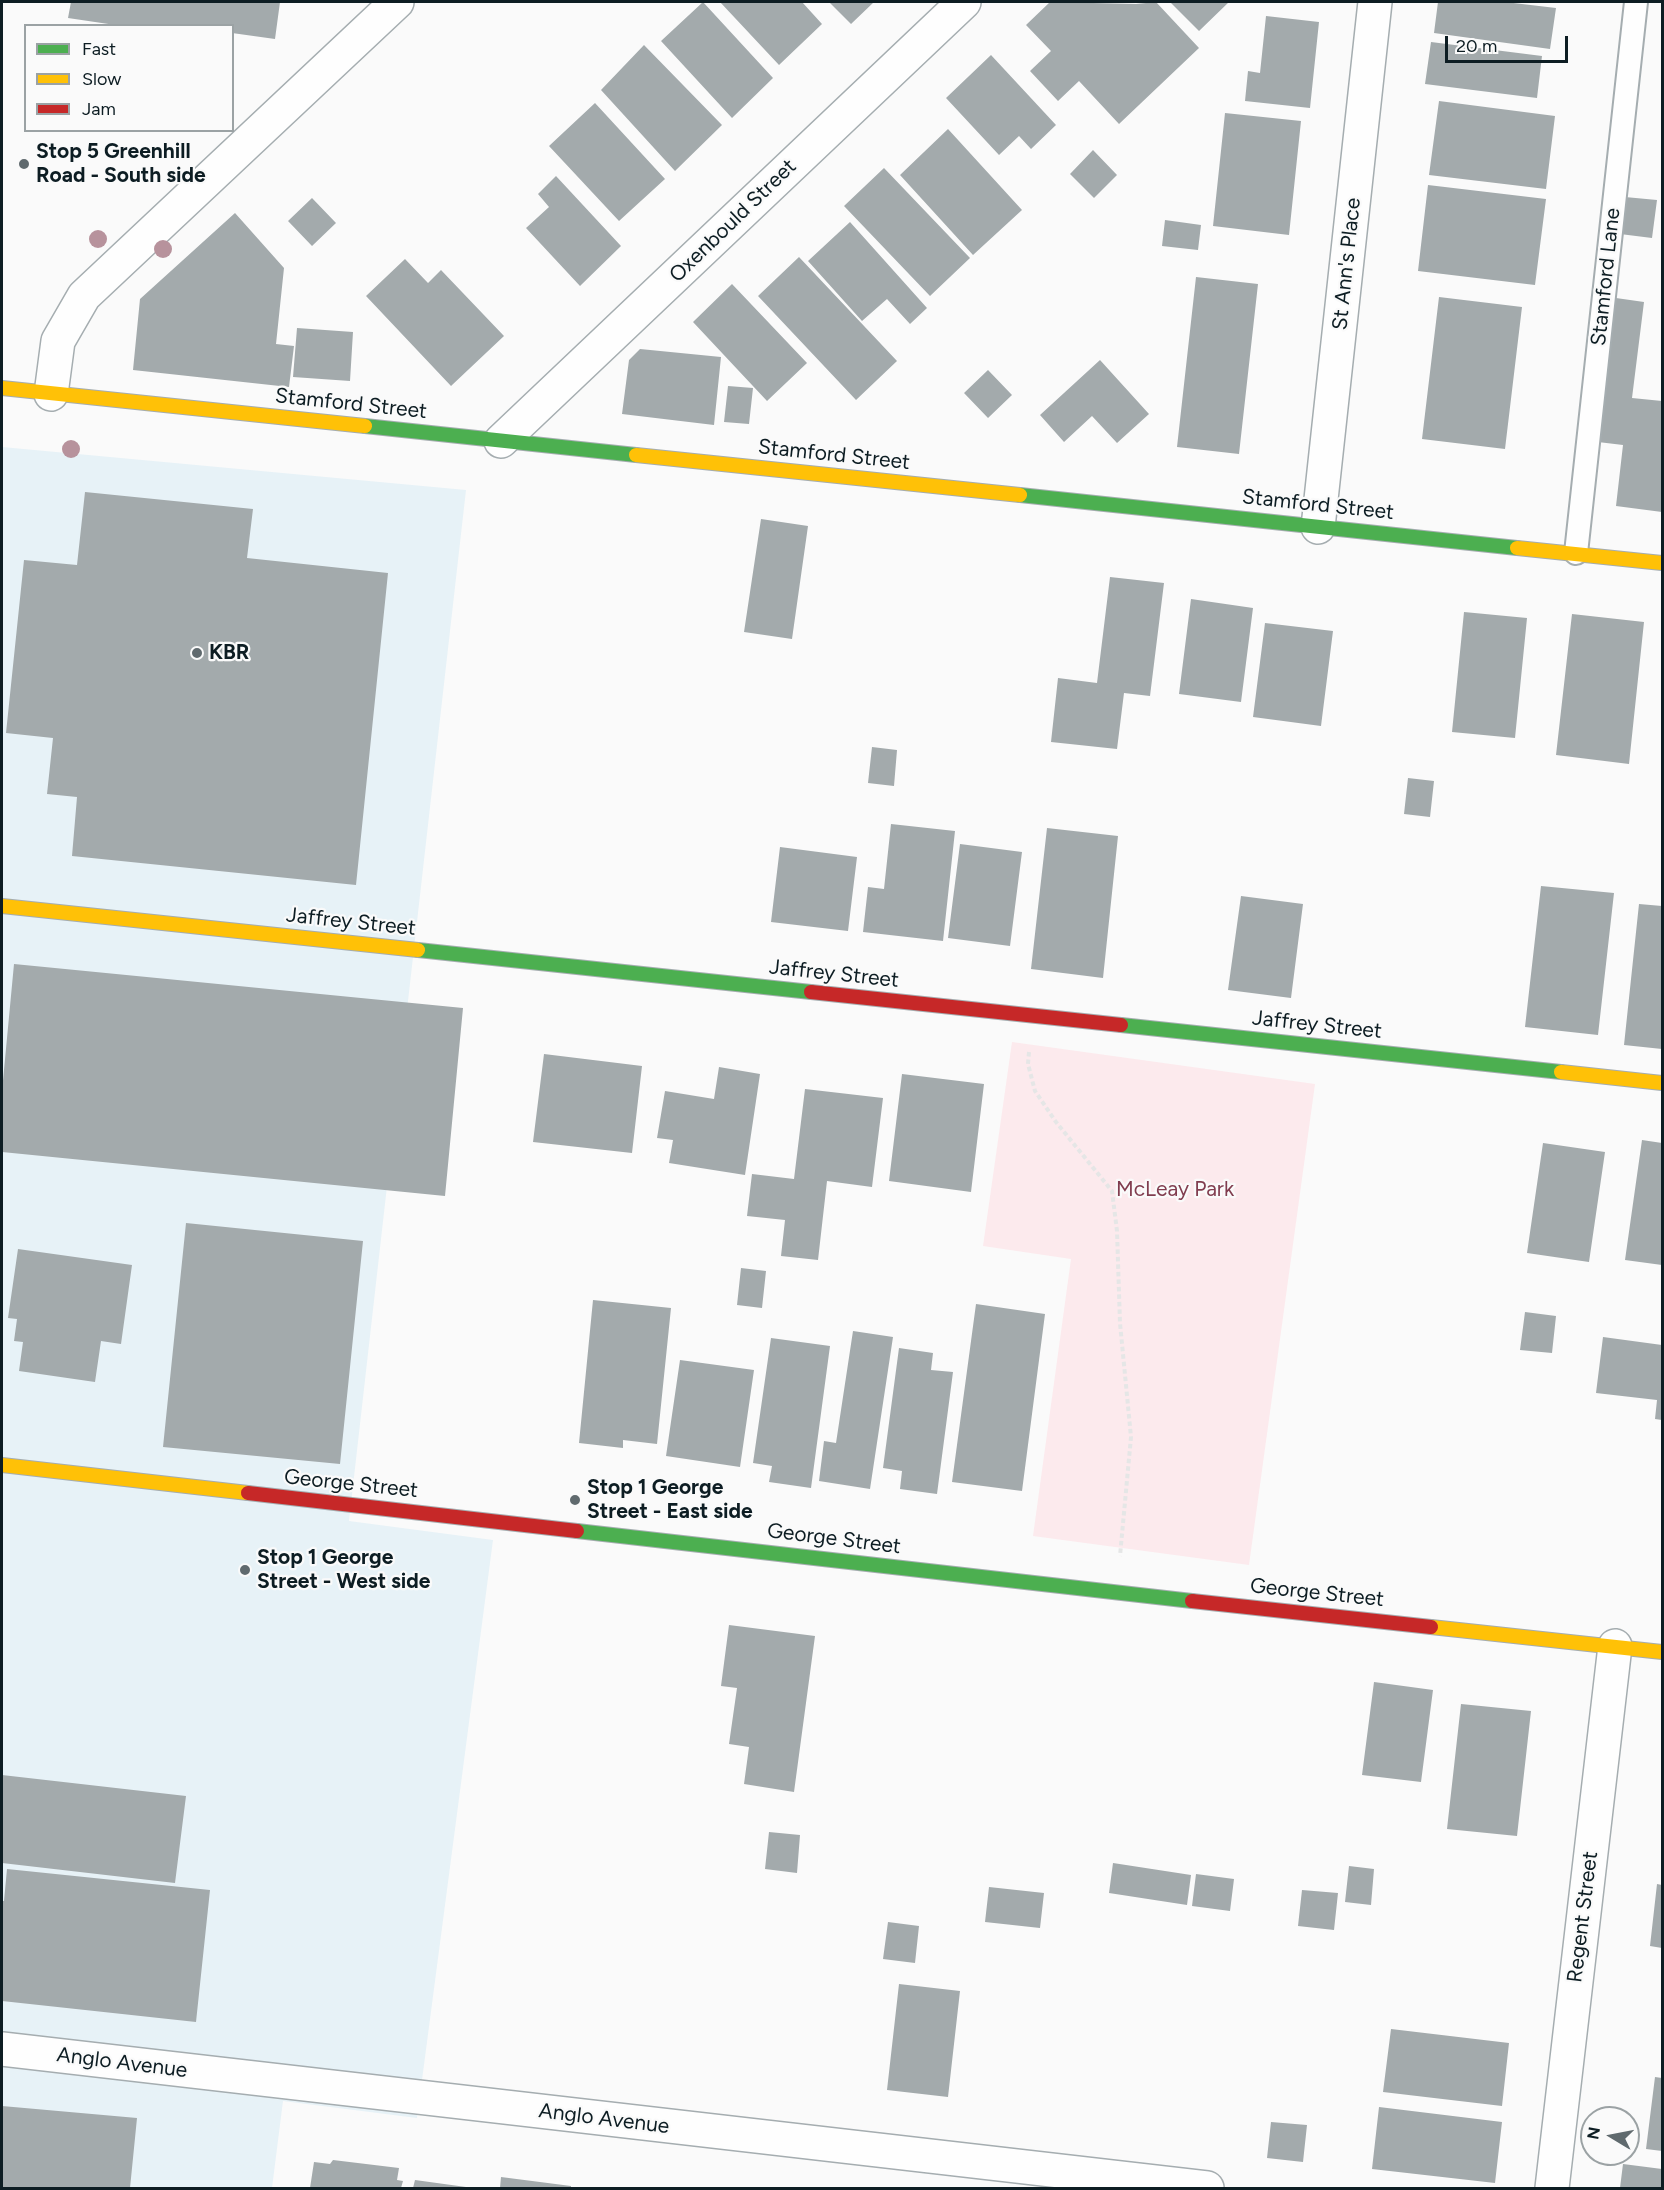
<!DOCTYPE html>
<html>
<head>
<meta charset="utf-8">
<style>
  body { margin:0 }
  #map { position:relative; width:1664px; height:2190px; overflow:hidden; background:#fafafa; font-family:Figtree,sans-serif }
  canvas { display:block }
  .frame { position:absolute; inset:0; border:3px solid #0d1d23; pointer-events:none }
  .legend { position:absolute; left:24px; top:24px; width:210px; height:108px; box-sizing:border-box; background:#fafafa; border:2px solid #9ba2a4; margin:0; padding:8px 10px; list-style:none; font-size:18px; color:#0d1d23 }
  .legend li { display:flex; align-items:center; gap:12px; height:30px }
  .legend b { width:30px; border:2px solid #9ba2a4 }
  .north { position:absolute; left:1580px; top:2106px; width:60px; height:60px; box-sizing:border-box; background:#fafafa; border:2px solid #9ba2a4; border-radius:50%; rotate:280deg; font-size:16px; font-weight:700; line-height:24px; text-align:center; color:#0d1d23 }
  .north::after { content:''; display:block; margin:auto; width:21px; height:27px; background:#606a6e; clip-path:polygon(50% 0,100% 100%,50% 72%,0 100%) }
  .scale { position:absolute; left:1445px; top:36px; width:123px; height:27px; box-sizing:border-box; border:3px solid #0d1d23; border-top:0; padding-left:8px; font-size:18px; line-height:21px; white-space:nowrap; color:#0d1d23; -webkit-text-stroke:4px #fafafa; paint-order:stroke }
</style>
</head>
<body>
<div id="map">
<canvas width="1664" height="2190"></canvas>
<div class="frame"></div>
<ul class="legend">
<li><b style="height:8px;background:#4caf50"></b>Fast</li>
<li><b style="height:8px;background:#ffc107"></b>Slow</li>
<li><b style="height:8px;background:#c62828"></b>Jam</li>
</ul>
<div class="north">N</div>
<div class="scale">20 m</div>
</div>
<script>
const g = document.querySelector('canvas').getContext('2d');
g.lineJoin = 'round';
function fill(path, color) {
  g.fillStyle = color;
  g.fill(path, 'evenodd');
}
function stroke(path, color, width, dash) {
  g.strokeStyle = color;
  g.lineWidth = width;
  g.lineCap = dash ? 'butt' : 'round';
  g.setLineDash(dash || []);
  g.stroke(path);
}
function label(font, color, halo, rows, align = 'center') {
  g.font = font + ' Figtree,sans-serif';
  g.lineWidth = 4.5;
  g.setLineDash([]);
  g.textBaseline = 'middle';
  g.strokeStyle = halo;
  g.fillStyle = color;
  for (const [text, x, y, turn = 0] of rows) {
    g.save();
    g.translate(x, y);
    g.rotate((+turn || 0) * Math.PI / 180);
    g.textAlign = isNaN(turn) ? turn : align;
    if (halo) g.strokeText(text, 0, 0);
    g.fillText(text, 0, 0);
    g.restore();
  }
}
fill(new Path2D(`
  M2 447 466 490 349 1521 493 1540 417 2118 283 2101 272 2188H2Z`), '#e7f2f7');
fill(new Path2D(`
  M1012 1042 1315 1084 1249 1565 1033 1536 1071 1259 983 1246Z`), '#fceaed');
fill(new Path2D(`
  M71 2H280L275 39 232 33V26H122L68 18Z
  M703 2 773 78 732 118 661 41Z
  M720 2H802L822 24 779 65Z
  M829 2H874L851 24Z
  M1050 2 1136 4 1156 2 1199 48 1119 124 1079 81 1058 101 1030 71 1051 51 1026 25Z
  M1170 2H1229L1199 31Z
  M1438 2H1505L1556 8 1550 49 1434 33Z
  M1266 16 1319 22 1310 108 1245 101 1248 71 1260 73Z
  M1431 42 1542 56 1537 98 1425 84Z
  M644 45 722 125 675 171 601 90Z
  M991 55 1056 125 1031 149 1019 136 999 155 946 98Z
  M1439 101 1555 116 1546 189 1429 175Z
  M595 103 665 179 619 221 549 146Z
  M1225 113 1301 121 1289 235 1213 226Z
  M948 129 1022 210 973 255 900 175Z
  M1093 150 1117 175 1094 198 1070 174Z
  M884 168 970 258 930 296 844 206Z
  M556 176 621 246 580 286 526 228 549 207 538 194Z
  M1428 185 1546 199 1535 285 1418 271Z
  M1625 197 1657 200 1652 238 1620 234Z
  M312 198 336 223 312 246 288 221Z
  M235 213 284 268 276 344 294 346 289 387 133 370 140 299Z
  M1165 220 1201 225 1198 250 1162 246Z
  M850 222 927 308 910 324 887 299 862 321 808 261Z
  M799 257 897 361 856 400 758 296Z
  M405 259 428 283 441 270 504 336 451 386 366 296Z
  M1196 277 1258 284 1239 454 1177 447Z
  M732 284 807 363 767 401 693 322Z
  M1439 297 1522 307 1505 449 1422 439Z
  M1616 298 1644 302 1632 398 1662 401V512L1616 506 1623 445 1598 442Z
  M297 328 353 332 350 381 293 377Z
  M640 349 721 357 714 425 622 414 629 360Z
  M1100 360 1149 414 1117 443 1092 416 1064 442 1040 415Z
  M988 370 1012 395 988 418 964 393Z
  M728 386 753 388 749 424 724 422Z
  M85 492 253 509 247 558 388 573 356 885 72 856 77 797 47 794 53 738 6 733 24 560 77 565Z
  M761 519 808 526 792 639 744 632Z
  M1110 577 1164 583 1150 696 1124 693 1117 749 1051 742 1058 678 1097 683Z
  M1191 599 1253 608 1241 702 1179 694Z
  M1464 612 1527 618 1515 738 1452 732Z
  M1572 614 1644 622 1629 764 1556 755Z
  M1265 623 1333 631 1321 726 1253 717Z
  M872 747 897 750 894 786 868 783Z
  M1408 778 1434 781 1430 817 1404 814Z
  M891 824 955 831 943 941 863 932 868 887 884 889Z
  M1047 828 1118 836 1103 978 1031 969Z
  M960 844 1022 852 1010 946 948 938Z
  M780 847 857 857 848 931 771 922Z
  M1541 886 1614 893 1598 1035 1525 1027Z
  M1241 896 1303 904 1291 998 1228 990Z
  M1639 904 1662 906V1049L1624 1045Z
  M14 964 463 1008 445 1196 2 1152V1091Z
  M544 1054 642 1066 632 1153 533 1142Z
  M719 1067 760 1074 745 1175 669 1163 673 1140 657 1138 665 1091 714 1099Z
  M902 1074 984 1084 971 1192 889 1181Z
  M805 1089 883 1098 872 1187 827 1181 818 1260 781 1256 785 1220 747 1216 752 1174 794 1179Z
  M1642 1140 1662 1143V1265L1625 1260Z
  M1543 1143 1605 1152 1589 1262 1527 1253Z
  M186 1223 363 1241 340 1464 163 1447Z
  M18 1249 132 1265 121 1344 101 1341 95 1382 19 1371 23 1342 14 1341 17 1319 8 1318Z
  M741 1268 766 1271 762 1308 737 1305Z
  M593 1300 671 1308 657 1444 623 1440V1448L579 1443Z
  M976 1304 1045 1314 1022 1491 952 1482Z
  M1525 1312 1556 1316 1552 1353 1520 1350Z
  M853 1331 893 1337 870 1489 819 1481 824 1441 836 1443Z
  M1603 1337 1662 1345V1420L1655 1419 1657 1400 1596 1393Z
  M771 1338 830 1346 811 1488 769 1482 772 1466 753 1463Z
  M899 1348 933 1353 931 1370 953 1372 937 1494 900 1489 902 1471 883 1468Z
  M680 1360 754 1370 740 1467 666 1456Z
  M729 1625 815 1636 794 1792 744 1784 749 1747 729 1744 737 1688 721 1686Z
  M1374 1682 1433 1690 1421 1782 1362 1775Z
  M1461 1704 1531 1711 1517 1836 1447 1829Z
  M2 1775 186 1796 175 1883 2 1863Z
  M769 1832 800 1835 797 1873 765 1869Z
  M1113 1863 1191 1875 1187 1905 1109 1893Z
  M1349 1866 1374 1869 1371 1905 1345 1902Z
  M7 1869 210 1890 196 2022 2 2001V1901H4Z
  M1196 1874 1234 1879 1230 1911 1192 1906Z
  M1657 1884 1662 1885V1948L1650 1946Z
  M989 1887 1044 1893 1040 1928 985 1922Z
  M1302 1890 1338 1893 1334 1930 1298 1926Z
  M888 1922 919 1926 915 1963 883 1959Z
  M899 1984 960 1991 948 2097 887 2090Z
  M1391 2029 1509 2043 1502 2106 1383 2092Z
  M1655 2077 1662 2078V2151L1646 2149Z
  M2 2106 137 2118 130 2188H2Z
  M1379 2107 1502 2122 1495 2183 1372 2169Z
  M1271 2122 1307 2125 1303 2162 1267 2158Z
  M333 2160 399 2168 397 2180 403 2181 401 2188H310L314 2162 330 2164Z
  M1623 2164 1662 2169V2188H1620Z
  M501 2177 571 2186V2188H500Z
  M415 2180 466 2187V2188H413Z`), '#a3aaac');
const lane = new Path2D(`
  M1576 553 1636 2`);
const street = new Path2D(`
  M51 394 58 341 84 296 397 2
  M501 441 964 2
  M1318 527 1375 2
  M2 2049 1207 2188
  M1552 2188 1615 1646`);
const fast = new Path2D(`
  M365 426 636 455
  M1020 495 1517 548
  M418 950 811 992
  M1121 1025 1561 1072
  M577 1531 1192 1601`);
const slow = new Path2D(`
  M2 388 365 426
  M636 455 1020 495
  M1517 548 1662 563
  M2 906 418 950
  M1561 1072 1662 1083
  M2 1465 248 1493
  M1431 1627 1662 1652`);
const jam = new Path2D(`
  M811 992 1121 1025
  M248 1493 577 1531
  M1192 1601 1431 1627`);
stroke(lane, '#a5adb0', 26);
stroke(street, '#a5adb0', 36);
stroke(fast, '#a5adb0', 16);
stroke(slow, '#a5adb0', 16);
stroke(jam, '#a5adb0', 16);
stroke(new Path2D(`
  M1029 1052 1028 1064 1035 1091 1056 1122 1112 1191 1117 1231 1120 1323 1131 1437 1120 1556`), '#e5e6e6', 4, [4.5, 3]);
stroke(lane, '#fefefe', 22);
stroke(street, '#fefefe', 33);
stroke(fast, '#4caf50', 14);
stroke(slow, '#ffc107', 14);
stroke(jam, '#c62828', 14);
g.fillStyle = '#b7929c';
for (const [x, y] of [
  [98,239],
  [163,249],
  [71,449]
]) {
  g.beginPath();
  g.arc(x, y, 9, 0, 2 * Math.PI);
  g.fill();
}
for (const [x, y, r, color] of [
  [24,164,6,"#606a6e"],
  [197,653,6,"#606a6e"],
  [575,1500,6,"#606a6e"],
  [245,1570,6,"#606a6e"]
]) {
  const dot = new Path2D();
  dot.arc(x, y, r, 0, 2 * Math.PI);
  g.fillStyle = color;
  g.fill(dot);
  stroke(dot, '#fafafa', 2);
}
label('bold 21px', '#0d1d23', '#fafafa', [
  ["Stop 5 Greenhill",36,152],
  ["Road - South side",36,176],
  ["KBR",209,653],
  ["Stop 1 George",587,1488],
  ["Street - East side",587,1512],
  ["Stop 1 George",257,1558],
  ["Street - West side",257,1582]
], 'left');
label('21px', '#0d1d23', '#fafafa', [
  ["Oxenbould Street",733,221,-44],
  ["St Ann's Place",1347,264,-84],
  ["Stamford Lane",1606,277,-84],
  ["Stamford Street",351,404,6],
  ["Stamford Street",834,455,6],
  ["Stamford Street",1318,505,6],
  ["Jaffrey Street",351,922,6],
  ["Jaffrey Street",834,974,6],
  ["Jaffrey Street",1317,1025,6],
  ["George Street",351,1484,6],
  ["George Street",834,1539,7],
  ["George Street",1317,1593,6],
  ["Regent Street",1583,1917,-83],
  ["Anglo Avenue",122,2063,7],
  ["Anglo Avenue",604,2119,7]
]);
label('21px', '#813d4f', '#fafafa', [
  ["McLeay Park",1175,1190]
]);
</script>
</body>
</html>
